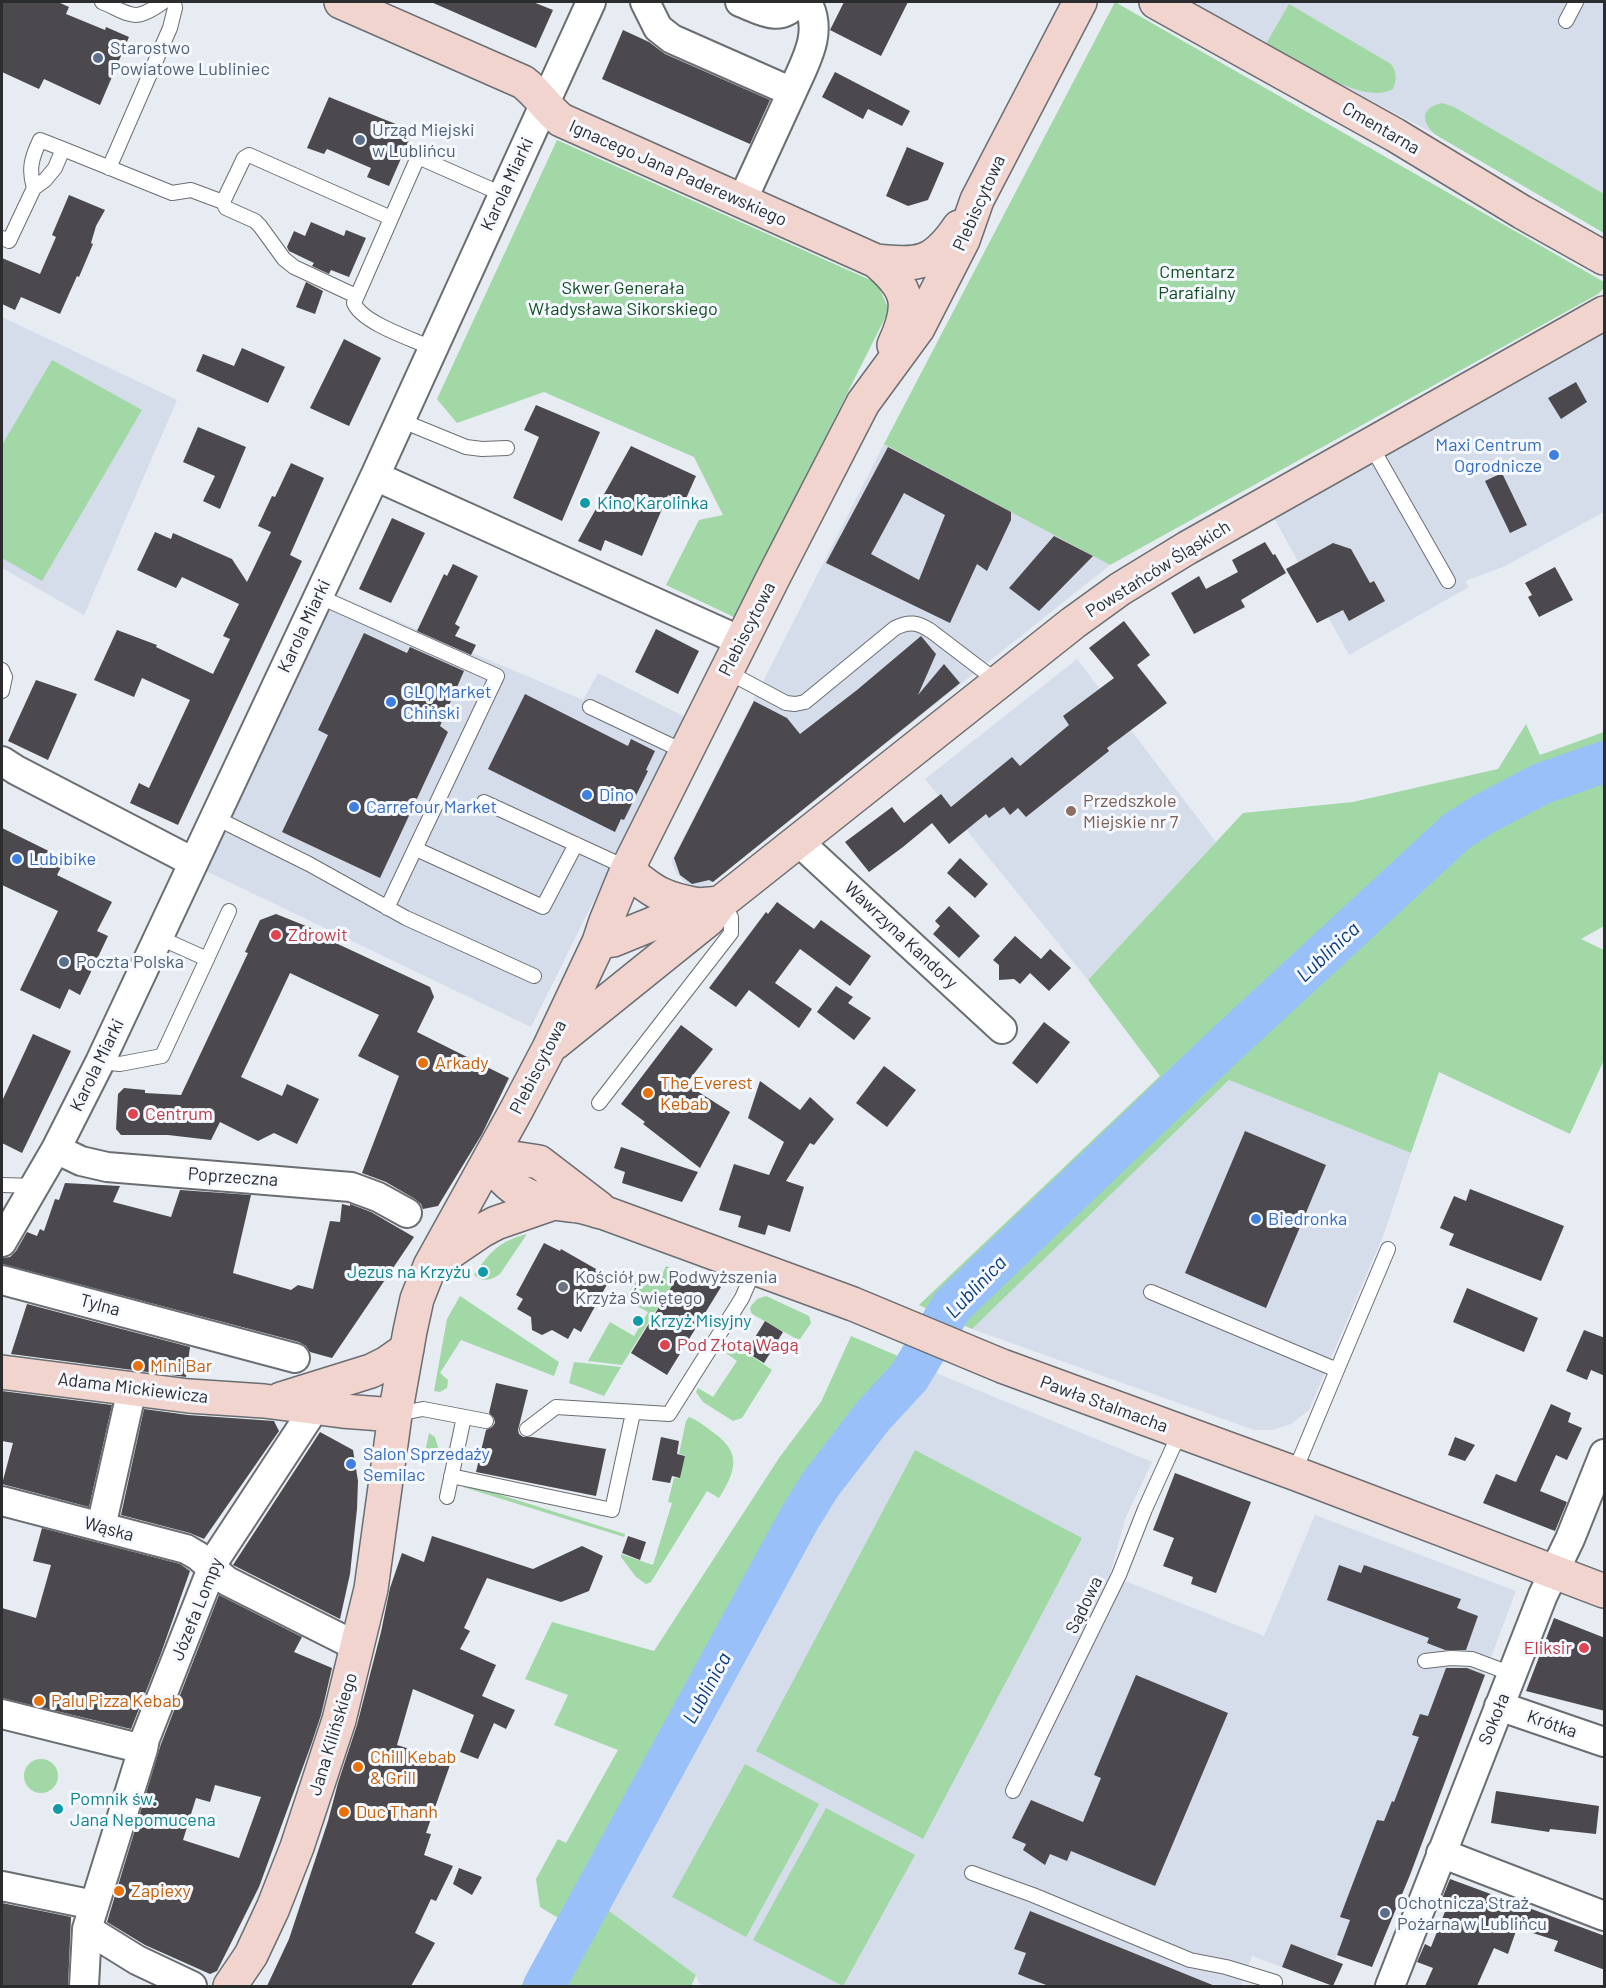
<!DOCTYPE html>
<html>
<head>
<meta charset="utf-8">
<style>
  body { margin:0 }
  #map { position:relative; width:1606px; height:1988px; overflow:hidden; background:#e7ebf2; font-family:Barlow,sans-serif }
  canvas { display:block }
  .frame { position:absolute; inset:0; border:3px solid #2a2c2e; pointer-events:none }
</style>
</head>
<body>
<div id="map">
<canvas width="1606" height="1988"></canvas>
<div class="frame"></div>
</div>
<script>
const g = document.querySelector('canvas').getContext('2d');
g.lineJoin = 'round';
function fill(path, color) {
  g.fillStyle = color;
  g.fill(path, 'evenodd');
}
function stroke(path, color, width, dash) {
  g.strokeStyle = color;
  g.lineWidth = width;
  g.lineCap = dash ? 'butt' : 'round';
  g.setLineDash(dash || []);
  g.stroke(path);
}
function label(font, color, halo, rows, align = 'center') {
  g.font = font + ' Barlow,sans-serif';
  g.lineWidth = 6;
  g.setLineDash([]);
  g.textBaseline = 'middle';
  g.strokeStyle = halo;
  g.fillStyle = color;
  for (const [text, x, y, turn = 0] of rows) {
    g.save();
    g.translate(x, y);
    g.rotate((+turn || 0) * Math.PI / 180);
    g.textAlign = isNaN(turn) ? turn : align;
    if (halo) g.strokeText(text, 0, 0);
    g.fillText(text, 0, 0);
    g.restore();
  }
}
fill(new Path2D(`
  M1199 2H1604V233L1436 135 1266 44 1195 10Z
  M2 317 177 400 84 615 2 568Z
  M1604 326V512L1505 566 1465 581 1469 587 1349 655 1273 516Z
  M884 444 1110 565 710 884 702 888 688 885 676 873 672 862 673 858Z
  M332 593 583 700 598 673 685 717 531 1027 202 869Z
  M1077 659 1216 842 1088 980 925 779Z
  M1229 1080 1411 1153 1385 1231 1309 1410 1291 1424 1272 1430H1254L972 1329Z
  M924 1368 1152 1462 1125 1519 1110 1575 1264 1636 1315 1515 1516 1591 1431 1816 1392 1801 1384 1821 1377 1820 1341 1916 1350 1920 1335 1960 1291 1945 1282 1967 1252 1956 1241 1986H706L699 1983 696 1975 597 1902 825 1489Z`), '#d6ddea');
fill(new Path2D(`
  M1115 2 1604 282V288L1598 294 1110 565 884 444Z
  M1289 4 1391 64C1397 73 1397 79 1393 89 1364 107 1294 59 1266 44Z
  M1442 103 1454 107 1604 194V233L1436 135C1421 122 1420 108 1442 103Z
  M557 140 877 283 889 310 764 559 736 618 666 585 699 520 723 515 694 457 544 392 457 423 437 399Z
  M52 360 142 410 42 581 2 558V445Z
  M1526 724 1540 755 1604 732V926L1581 939 1604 950V1060L1570 1134 1439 1072 1411 1153 1229 1080 972 1329 919 1305 1160 1076 1088 980 1243 813 1353 802 1498 769Z
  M527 1234 500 1274C490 1281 483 1282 474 1275 490 1252 499 1241 527 1234Z
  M666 1266 680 1272 622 1365 588 1361 610 1322 634 1336 648 1312 624 1299 636 1281H659Z
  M460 1296 559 1362 554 1376 461 1340 440 1373 448 1380 447 1388 440 1392 434 1391 447 1319Z
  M766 1296 809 1316 811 1323 800 1339 795 1338 752 1314 750 1309 751 1306 757 1299Z
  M851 1336 905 1359 810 1479 534 1986H521L560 1919 540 1907 536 1879 558 1839 566 1843 618 1750 554 1725 568 1695 525 1679 552 1622 654 1651 779 1458 821 1402Z
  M730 1343 734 1344 772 1370 742 1418 733 1421 703 1402 696 1392 698 1388 713 1397 737 1361 723 1351Z
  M574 1362 621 1367 604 1396 569 1383Z
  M689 1417C697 1420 703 1425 710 1430 741 1451 738 1468 719 1498L707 1491 651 1582 646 1584 636 1577 621 1557V1554L653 1565 672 1503 668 1502 674 1478H680L685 1455 679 1454 686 1421Z
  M429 1433 435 1437 441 1458 438 1461 423 1462Z
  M915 1450 1082 1538 923 1839 756 1751Z
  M466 1484 625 1534 624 1537 463 1487Z
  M24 1776a17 17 0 1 1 34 0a17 17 0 1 1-34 0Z
  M745 1764 819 1804 746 1937 672 1897Z
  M826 1808 915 1855 843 1986 753 1940Z
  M597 1902 696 1975 691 1986H550Z`), '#a1d8a6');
stroke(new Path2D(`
  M544 1986 799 1519 820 1485 873 1416 909 1377 952 1306 1222 1048 1457 831 1484 814 1541 784 1604 762`), '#99c0f9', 42);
fill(new Path2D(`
  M2 2H58L69 7 66 14 105 30 106 27 129 37 100 105 44 79 39 89 2 72Z
  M431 2H533L553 10 536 48Z
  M844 2H908L881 56 830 30Z
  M623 30 649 42 665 54 770 100 750 144 602 79Z
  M835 72 910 111 902 126 868 109 863 119 822 97Z
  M329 97 413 131 389 186 367 177 371 168 327 149 324 154 307 148Z
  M907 147 944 163 928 200 908 206 886 196Z
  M69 195 105 210 96 226 91 243 93 244 79 277 77 276 60 314 21 297 15 310 2 304V258L40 274 56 237 52 235Z
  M311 222 344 236 346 230 366 238 349 277 331 270 329 274 312 266 314 263 289 251 287 247 294 231 305 236Z
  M306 282 323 291 315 314 296 307Z
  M344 339 381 358 349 426 310 408Z
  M242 348 285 367 268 403 196 371 203 354 234 366Z
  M1576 382 1587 402 1561 419 1548 398Z
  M536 405 600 432 562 521 513 498 539 437 524 430Z
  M198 427 246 447 220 509 203 501 215 476 183 462Z
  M631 446 696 476 684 503 668 495 642 556 605 540 601 551 578 541Z
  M888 447 1011 512V520L987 571 977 564 950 623 826 563ZM904 493 945 515 919 580 871 554Z
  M291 463 324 478 290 555 302 561 178 825 130 803 139 783 149 788 190 700 142 678 134 697 94 680 117 630 157 645 156 647 213 674 230 639 223 636 239 604 182 577 176 588 137 570 155 532 171 539 173 533 232 559 247 582 271 532 258 526 272 496 275 497Z
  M1502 473 1527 525 1510 533 1485 481Z
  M392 518 425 533 391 603 359 589Z
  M1054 536 1093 556 1039 611 1009 588Z
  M1265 542 1273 555 1275 554 1286 573 1241 600 1245 607 1194 634 1171 593 1199 576 1206 589 1238 572 1232 560Z
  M1333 543 1351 549 1370 583 1374 581 1385 601 1349 621 1343 610 1317 623 1286 569Z
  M453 564 478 576 455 624 460 627 455 636 476 645 471 655 417 631 444 574 447 576Z
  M1555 567 1573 600 1539 617 1528 597 1532 595 1525 583Z
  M1124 621 1150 655 1137 665 1167 703 1107 748 1109 751 1026 817 1018 808 1010 815 1004 807 989 818 986 814 949 844 932 823 903 847 869 872 845 842 892 807 904 823 941 794 951 807 1012 757 1020 766 1069 725 1063 716 1114 678 1089 648Z
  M656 629 699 651 678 694 635 672Z
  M364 633 407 653 410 647 464 671 440 726 448 732 380 878 282 832 328 735 318 730Z
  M921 636 936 654 918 695 944 664 960 683 713 882 709 880 692 884 680 875 674 858 754 701 787 718 800 734 857 690Z
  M36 680 77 694 48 760 8 741Z
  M525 694 628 746 631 739 655 751 646 770 648 771 624 820 621 819 615 832 488 769Z
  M2 828 65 859 57 875 112 902 97 931 108 936 80 995 69 989 60 1009 20 990 58 911 2 885Z
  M960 858 988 884 975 898 947 873Z
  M777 902 814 929 821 920 871 956 850 986 800 949 775 983 812 1009 799 1028 749 990 736 1007 709 988 766 912 768 914Z
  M949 906 980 936 959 958 933 934 940 926 935 921Z
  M276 914 311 928 310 931 430 987 434 997 417 1032 509 1078 482 1134 438 1206 423 1209 421 1204 415 1199 386 1182 362 1173 399 1076 358 1056 379 1015 290 973 241 1077 282 1096 287 1084 319 1099 297 1144 274 1133 258 1141 220 1122 211 1140 168 1135H121L116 1129 118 1094 124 1088 145 1090V1093L181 1095 248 953 245 952 260 920Z
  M1015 936 1041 959 1050 949 1071 968 1049 991 1030 973 1020 984 1014 979 999 980V965L993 960Z
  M836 986 853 997 848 1003 871 1018 854 1040 817 1012Z
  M1044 1022 1070 1042 1037 1084 1012 1063Z
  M681 1025 713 1049 686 1084 730 1112 700 1168 643 1124 645 1122 621 1104Z
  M33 1034 71 1051 22 1153 2 1143V1101Z
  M884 1066 916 1090 887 1127 856 1103Z
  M760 1081 800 1110 810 1097 834 1119 814 1145 810 1143 786 1181 804 1187 790 1232 768 1225 765 1235 738 1227 741 1216 719 1210 734 1164 769 1175 784 1142 748 1118Z
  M1245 1131 1326 1165 1266 1308 1185 1273Z
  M621 1147 698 1172 682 1202 622 1183 625 1172 614 1168Z
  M65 1183 120 1186 113 1202 171 1217 180 1190 251 1195 233 1273 291 1290 298 1285 313 1289 330 1221 340 1222 342 1204 350 1206V1204L371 1212 414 1237 332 1358 310 1352 306 1346 299 1342 2 1264V1258L10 1257 16 1251 27 1232 37 1236 40 1229 44 1231 55 1199 59 1200Z
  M1470 1189 1564 1226 1541 1281 1449 1245 1454 1234 1440 1228 1454 1196 1466 1201Z
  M544 1243 560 1251 561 1249 596 1269 595 1271 610 1279 581 1332 574 1328 568 1339 552 1330 542 1335 532 1330 531 1317 517 1309 523 1299 516 1295Z
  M681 1271 721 1287 667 1375 631 1353Z
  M1467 1288 1538 1318 1524 1352 1453 1322Z
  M27 1304 190 1347 186 1377 11 1354Z
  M765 1321 783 1332 764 1363 746 1352Z
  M1584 1330 1605 1338V1376L1591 1370 1587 1380 1566 1371Z
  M496 1383 528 1390 518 1430 519 1434 523 1437H532L606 1449 596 1496 476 1472 486 1430 492 1427 495 1423 494 1418 489 1413Z
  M2 1391 112 1405 89 1507 2 1484 13 1443 2 1441Z
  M1551 1404 1571 1413 1568 1422 1582 1428 1567 1460 1556 1455 1540 1491 1567 1502 1555 1531 1483 1503 1496 1474 1516 1482Z
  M144 1409 188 1415 274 1421 279 1431 204 1539 190 1533 121 1515Z
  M320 1432 353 1450 358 1481 357 1509 350 1574 340 1619 233 1565Z
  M661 1437 679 1441 677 1454 685 1456 680 1478 672 1476 670 1483 652 1480Z
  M1455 1437 1475 1445 1465 1461 1448 1455Z
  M1175 1473 1251 1502 1216 1593 1191 1584 1193 1577 1163 1566 1174 1538 1153 1530Z
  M42 1528 180 1564 190 1571 160 1656 131 1729 2 1698V1608L36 1618 51 1565 33 1561Z
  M432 1536 533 1569 582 1546 603 1556 589 1591 561 1602 487 1578 464 1628 470 1631 460 1649 496 1665 482 1696 515 1710 506 1729 494 1723 478 1759 460 1752 474 1715 413 1689 397 1745 451 1762 426 1833 431 1834 424 1855 453 1866 436 1901 431 1899 415 1933 435 1943 411 1986H267L289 1939 328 1821 338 1783 357 1725 381 1632 390 1588 402 1553 424 1562Z
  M628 1536 646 1542 640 1560 622 1553Z
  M1339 1565 1361 1573 1364 1565 1461 1599 1457 1608 1478 1616 1466 1650H1445L1427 1643 1429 1638 1327 1600Z
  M219 1595 302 1637 294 1652 332 1668 321 1715 311 1745 259 1887 217 1971 210 1974 145 1945 107 1922 161 1744ZM215 1785 261 1797 239 1858 183 1840 196 1798 210 1802Z
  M1554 1618 1605 1638V1711L1526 1691Z
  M1446 1668H1467L1485 1675 1410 1875 1372 1967 1337 1955 1350 1920 1340 1917 1377 1820 1384 1821 1392 1801 1394 1802 1419 1737 1412 1735 1420 1714 1428 1716Z
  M1136 1675 1228 1713 1155 1886 1071 1851 1067 1861 1050 1854 1045 1865 1023 1850 1026 1844 1012 1838 1031 1800 1083 1822 1101 1778 1094 1775Z
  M1496 1791 1599 1806 1596 1834 1550 1829 1549 1832 1491 1823Z
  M459 1868 482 1877 472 1895 453 1884Z
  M1450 1879 1605 1936V1970L1554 1951 1558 1941 1517 1928 1508 1954 1494 1948 1477 1986H1425L1433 1968 1417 1962 1425 1944 1431 1947 1448 1904 1441 1901Z
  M2 1903 71 1917 68 1986H2Z
  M1030 1911 1215 1986H1049L1030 1979 1018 1974 1026 1953 1014 1949Z
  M1291 1944 1343 1964 1333 1986 1282 1967Z`), '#4b494e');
const lane = new Path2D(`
  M102 2C132 15 134 23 163 2
  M1566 21 1576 2
  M109 168 170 28 175 8 174 2
  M34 188C28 169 32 157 40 140L63 149
  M2 238 9 241 34 188 45 180 55 168 63 149 172 193 191 190 223 202
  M356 296 294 267 284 259 260 226 255 221 226 208 223 202 244 158 249 155 391 218
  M432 348C412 339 362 323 354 303L418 157 502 194
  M400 420 466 447 482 449 507 448
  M1370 444 1448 581
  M318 596 497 676 387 908
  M2 670 5 677 2 691
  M726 671 786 703 795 704 805 702 895 628C909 621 917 622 931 631L998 682
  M590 707 685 752
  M484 802 621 865 627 870
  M214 817 309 864 406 918 534 976
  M416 849 543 907 576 844
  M207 959 229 911
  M100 1062 120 1064 162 1056 207 959 158 937
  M599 1103 731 933V917L720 903
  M2 1185 35 1186
  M1151 1292 1337 1370 1294 1473
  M1337 1370 1388 1249
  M397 1414 423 1409 486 1421
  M527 1429 556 1407 669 1414 742 1298 755 1268
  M451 1476 612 1510 633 1413
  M447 1497 464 1417
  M1425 1661 1451 1658 1472 1659 1512 1674
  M1013 1791 1119 1575 1145 1509 1180 1432
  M972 1873 1033 1895 1190 1960 1226 1967 1275 1982`);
const street = new Path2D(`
  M645 2 658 28 672 39 792 92 742 201
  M740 2C761 10 780 24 797 2
  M792 92C805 62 824 33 807 2
  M375 476 741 641
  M2 761 16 770 193 862
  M799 842 1002 1029
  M56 1149 81 1161 107 1167 351 1187 378 1197 407 1213
  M2 1242 56 1149 100 1062 375 476 591 2
  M2 1280 295 1358
  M2 1501 186 1549 198 1556 227 1581 358 1647
  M101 1527 132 1389
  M1499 1706 1604 1742
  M2 1714 143 1749 87 1929 84 1986
  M143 1749 145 1739 216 1558 308 1418
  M1441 1853 1604 1916
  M2 1886 94 1905
  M87 1929 137 1960 192 1986
  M1390 1986 1543 1595 1570 1539 1604 1454`);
const secondary = new Path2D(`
  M341 2 523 82C538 93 547 109 561 120L876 261C919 266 934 264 959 227
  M1156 2 1395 135 1522 212 1604 258
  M876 261C909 289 913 304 894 345
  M627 870C654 893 664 899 699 905
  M599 942 613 940 699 905 720 903
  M555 1043 709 919 720 903 1073 623 1120 589 1187 548 1604 313
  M489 1161C498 1172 506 1184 519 1191 538 1203 557 1203 578 1206 587 1207 596 1211 605 1213L853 1304 1002 1366 1294 1473 1604 1591
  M489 1161 513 1158 539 1162 599 1208
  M434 1263 481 1231 496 1223 551 1204
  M2 1372 189 1396 264 1401 342 1411 395 1415
  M281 1399 371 1371 387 1363 407 1349
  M230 1986 251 1955 273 1908 297 1847 339 1720 371 1589 395 1415 410 1331 417 1299 430 1266 517 1109 549 1048 599 942 606 921 627 870 773 578 863 403 918 328 963 240 977 200 1080 2`);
stroke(lane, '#6a6d72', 16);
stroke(street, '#6a6d72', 32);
stroke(secondary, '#6a6d72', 36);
stroke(lane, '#fff', 14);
stroke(street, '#fff', 28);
stroke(secondary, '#f1d4cd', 33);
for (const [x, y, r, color] of [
  [98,58,6,"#5c6f8a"],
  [360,140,6,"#5c6f8a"],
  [1554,455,6,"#3f7fe0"],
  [585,503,6,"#0f9aa8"],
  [391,702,6,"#3f7fe0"],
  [587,795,6,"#3f7fe0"],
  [354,807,6,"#3f7fe0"],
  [1071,811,6,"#8d6e63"],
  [17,859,6,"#3f7fe0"],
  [276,935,6,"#e0444e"],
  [64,962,6,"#5c6f8a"],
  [423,1063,6,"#e8710a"],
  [648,1093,6,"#e8710a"],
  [133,1114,6,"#e0444e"],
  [1256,1219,6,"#3f7fe0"],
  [483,1272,6,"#0f9aa8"],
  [563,1287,6,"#6b7280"],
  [638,1321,6,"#0f9aa8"],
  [665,1345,6,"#e0444e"],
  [138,1366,6,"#e8710a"],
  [351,1464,6,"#3f7fe0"],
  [1584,1648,6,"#e0444e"],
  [39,1701,6,"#e8710a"],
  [358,1767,6,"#e8710a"],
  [58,1809,6,"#0f9aa8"],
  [344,1812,6,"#e8710a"],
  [119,1891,6,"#e8710a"],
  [1385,1913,6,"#5c6f8a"]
]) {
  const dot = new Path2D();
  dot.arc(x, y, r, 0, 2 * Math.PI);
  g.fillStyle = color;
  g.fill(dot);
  stroke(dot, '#f5f9ff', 2);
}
label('18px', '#4e5e75', '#f5f9ff', [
  ["Starostwo",110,48],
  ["Powiatowe Lubliniec",110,69],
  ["Urząd Miejski",372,130],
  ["w Lublińcu",372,151],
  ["Poczta Polska",76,962],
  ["Ochotnicza Straż",1397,1903],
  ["Pożarna w Lublińcu",1397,1924]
], 'left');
label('18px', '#2a2c2e', '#f5f9ff', [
  ["Cmentarna",1381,128,30],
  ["Ignacego Jana Paderewskiego",678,173,24],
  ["Karola Miarki",507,184,-65],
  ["Plebiscytowa",979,203,-66],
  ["Powstańców Śląskich",1158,569,-32],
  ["Karola Miarki",304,626,-65],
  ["Plebiscytowa",747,629,-63],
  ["Wawrzyna Kandory",901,935,43],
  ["Karola Miarki",97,1065,-64],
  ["Plebiscytowa",538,1067,-63],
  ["Poprzeczna",233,1177,4],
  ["Tylna",100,1305,15],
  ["Adama Mickiewicza",133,1388,7],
  ["Pawła Stalmacha",1104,1404,20],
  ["Wąska",109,1529,15],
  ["Sądowa",1084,1605,-64],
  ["Józefa Lompy",197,1609,-68],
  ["Sokoła",1494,1719,-68],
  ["Krótka",1552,1724,19],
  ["Jana Kilińskiego",333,1734,-73]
]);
label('18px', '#114d1f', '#f5f9ff', [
  ["Cmentarz",1197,272],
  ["Parafialny",1197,293],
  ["Skwer Generała",623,288],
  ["Władysława Sikorskiego",623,309]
]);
label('18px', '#366cbe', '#f5f9ff', [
  ["Maxi Centrum",1542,445,"right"],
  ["Ogrodnicze",1542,466,"right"],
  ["GLQ Market",403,692],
  ["Chiński",403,713],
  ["Dino",599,795],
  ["Carrefour Market",366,807],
  ["Lubibike",29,859],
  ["Biedronka",1268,1219],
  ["Salon Sprzedaży",363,1454],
  ["Semilac",363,1475]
], 'left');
label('18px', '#0d838f', '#f5f9ff', [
  ["Kino Karolinka",597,503],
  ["Jezus na Krzyżu",471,1272,"right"],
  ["Krzyż Misyjny",650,1321],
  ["Pomnik św.",70,1799],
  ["Jana Nepomucena",70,1820]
], 'left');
label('18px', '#785e54', '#f5f9ff', [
  ["Przedszkole",1083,801],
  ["Miejskie nr 7",1083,822]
], 'left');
label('18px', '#be3a42', '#f5f9ff', [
  ["Zdrowit",288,935],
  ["Centrum",145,1114],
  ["Pod Złotą Wagą",677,1345],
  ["Eliksir",1572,1648,"right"]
], 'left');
label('18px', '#c56008', '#f5f9ff', [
  ["Arkady",435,1063],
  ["The Everest",660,1083],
  ["Kebab",660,1104],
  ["Mini Bar",150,1366],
  ["Palu Pizza Kebab",51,1701],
  ["Chill Kebab",370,1757],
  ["& Grill",370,1778],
  ["Duc Thanh",356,1812],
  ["Zapiexy",131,1891]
], 'left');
label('18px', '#5b616d', '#f5f9ff', [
  ["Kościół pw. Podwyższenia",575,1277],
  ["Krzyża Świętego",575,1298]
], 'left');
label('italic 20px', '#08397a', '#f5f9ff', [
  ["Lublinica",1328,952,-43],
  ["Lublinica",976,1287,-46],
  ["Lublinica",707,1688,-61]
]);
</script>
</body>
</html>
